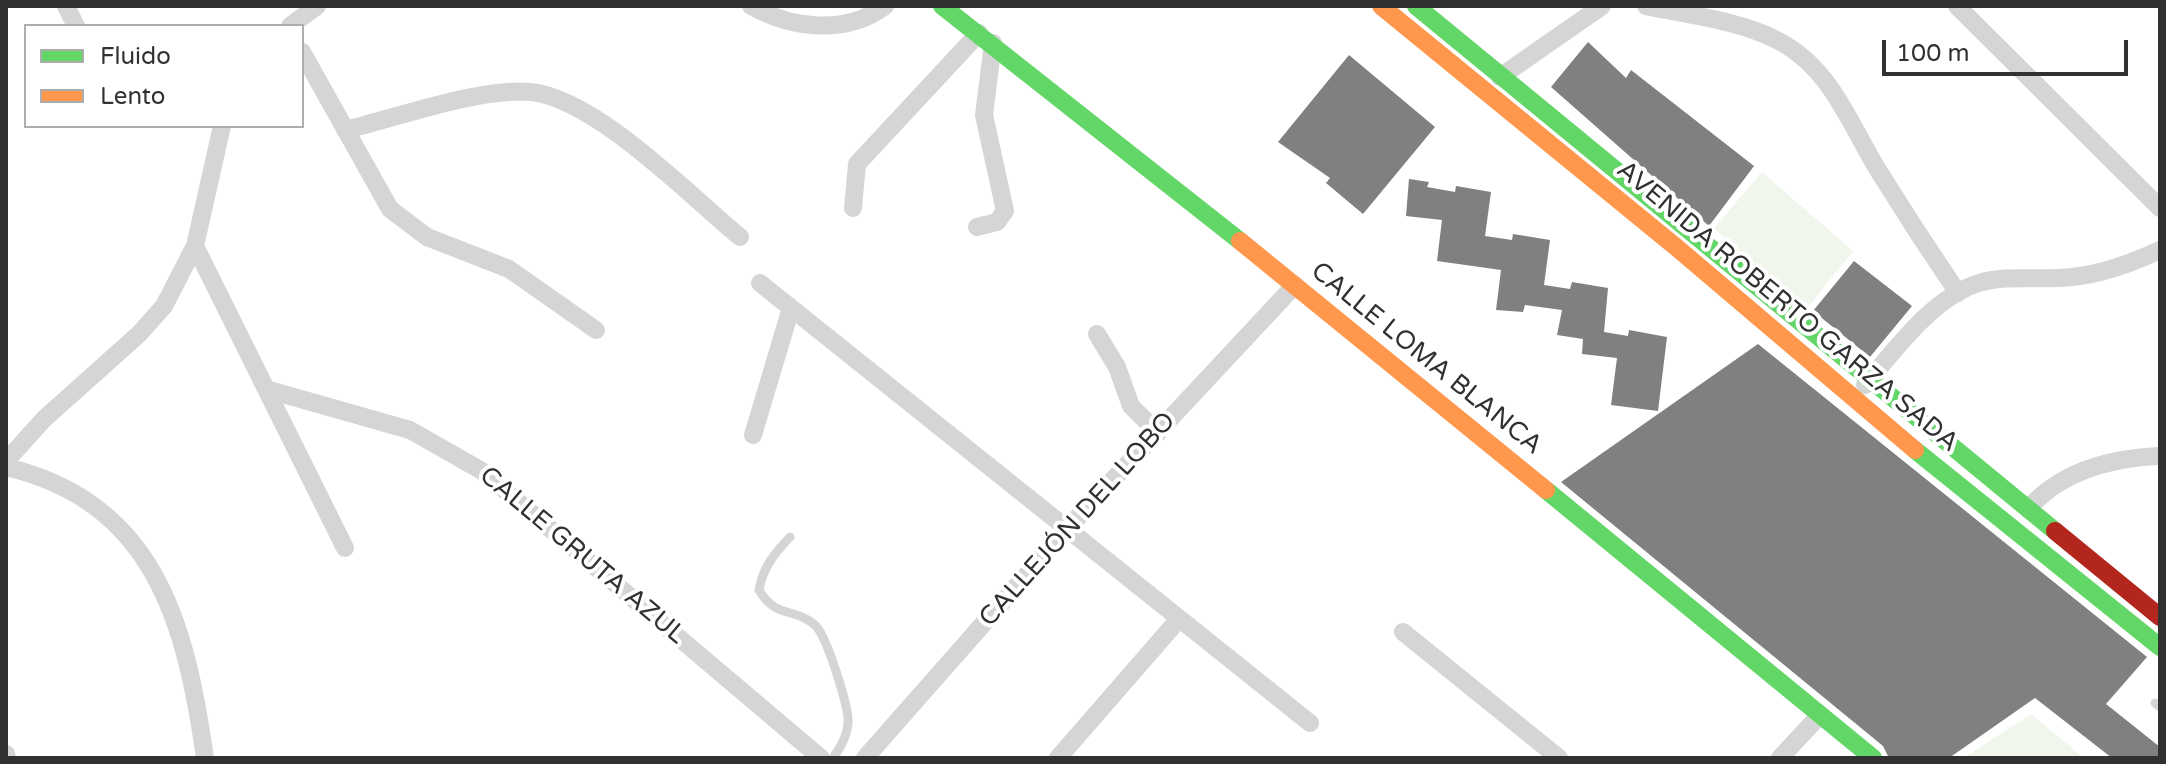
<!DOCTYPE html>
<html>
<head>
<meta charset="utf-8">
<style>
  body { margin:0 }
  #map { position:relative; width:2166px; height:764px; overflow:hidden; background:#fff; font-family:"Varela Round",sans-serif }
  canvas { display:block }
  .frame { position:absolute; inset:0; border:8px solid #313131; pointer-events:none }
  .legend { position:absolute; left:24px; top:24px; width:280px; height:104px; box-sizing:border-box; background:#fff; border:2px solid #adadad; margin:0; padding:10px 14px; list-style:none; font-size:24px; color:#313131 }
  .legend li { display:flex; align-items:center; gap:16px; height:40px }
  .legend b { width:40px; border:2px solid #adadad }
  .scale { position:absolute; left:1882px; top:40px; width:246px; height:36px; box-sizing:border-box; border:4px solid #313131; border-top:0; padding-left:10px; font-size:24px; line-height:28px; white-space:nowrap; color:#313131; -webkit-text-stroke:6px #fff; paint-order:stroke }
</style>
</head>
<body>
<div id="map">
<canvas width="2166" height="764"></canvas>
<div class="frame"></div>
<ul class="legend">
<li><b style="height:10px;background:#63d668"></b>Fluido</li>
<li><b style="height:10px;background:#ff974d"></b>Lento</li>
</ul>
<div class="scale">100 m</div>
</div>
<script>
const g = document.querySelector('canvas').getContext('2d');
g.lineJoin = 'round';
function fill(path, color) {
  g.fillStyle = color;
  g.fill(path, 'evenodd');
}
function stroke(path, color, width, dash) {
  g.strokeStyle = color;
  g.lineWidth = width;
  g.lineCap = dash ? 'butt' : 'round';
  g.setLineDash(dash || []);
  g.stroke(path);
}
function label(font, color, halo, rows, align = 'center') {
  g.font = font + ' "Varela Round",sans-serif';
  g.lineWidth = 8;
  g.setLineDash([]);
  g.textBaseline = 'middle';
  g.strokeStyle = halo;
  g.fillStyle = color;
  for (const [text, x, y, turn = 0] of rows) {
    g.save();
    g.translate(x, y);
    g.rotate((+turn || 0) * Math.PI / 180);
    g.textAlign = isNaN(turn) ? turn : align;
    if (halo) g.strokeText(text, 0, 0);
    g.fillText(text, 0, 0);
    g.restore();
  }
}
fill(new Path2D(`
  M1762 172 1853 251 1804 312 1714 228Z
  M2031 714 2084 758H1963Z`), '#f1f6ed');
fill(new Path2D(`
  M1588 42 1626 78 1631 70 1754 166 1709 226 1551 87Z
  M1349 55 1435 127 1363 214 1326 183 1330 178 1278 142Z
  M1409 179 1429 182 1427 187 1455 192 1456 186 1491 192 1485 236 1512 240 1513 234 1550 240 1544 285 1570 289 1572 282 1608 288 1604 332 1628 336 1629 330 1667 337 1658 411 1611 405 1617 358 1582 354 1583 339 1557 335 1562 310 1525 305 1523 312 1496 310 1501 270 1437 261 1442 220 1406 216Z
  M1854 261 1912 306 1870 357 1813 311Z
  M1758 344 2147 657 2106 704 2160 747V758H2112L2035 698 1949 758H1889L1883 746 1561 482Z`), '#808080');
stroke(new Path2D(`
  M790 537C774 554 763 567 759 590 776 619 794 607 815 625 827 636 846 700 848 718 849 732 841 747 833 758
  M2155 703 2160 707`), '#d5d5d5', 9);
stroke(new Path2D(`
  M66 6 76 26
  M751 6C792 29 846 35 885 6
  M1646 6C1688 15 1736 20 1775 39 1831 67 1848 121 1878 170 1904 212 1930 252 1958 293
  M1957 6 2160 208
  M290 26 317 6
  M302 52 390 209 427 237 509 269 596 330
  M1500 77 1602 6
  M345 130C396 118 481 87 531 92 596 99 688 194 740 237
  M853 208 857 164 979 33
  M977 227 997 222 1005 211 984 115 993 43
  M195 246 345 548
  M760 283 1310 723
  M1097 334 1117 367 1131 406 1158 433
  M1865 385C1895 350 1933 297 1979 283 2008 274 2042 281 2072 277 2103 274 2132 263 2160 250
  M269 390 410 430 482 471 821 758
  M753 435 791 308
  M6 461 44 419 139 334 164 306 195 246 222 126
  M6 467C155 502 186 624 205 758
  M2028 509C2061 471 2112 458 2160 456
  M1403 632 1559 758
  M6 754 7 758
  M865 758 1066 530 1295 285
  M1058 758 1179 619
  M1780 758 1820 715`), '#d5d5d5', 18);
stroke(new Path2D(`
  M942 6 1240 241
  M1416 6 2055 531
  M1915 450 2160 647
  M1546 490 1873 758`), '#63d668', 18);
stroke(new Path2D(`
  M1381 6 1676 247 1915 450
  M1240 241 1546 490`), '#ff974d', 18);
stroke(new Path2D(`
  M2055 531 2160 617`), '#b3261e', 18);
label('26px', '#313131', '#fff', [
  ["AVENIDA ROBERTO GARZA SADA",1787,307,40],
  ["CALLE LOMA BLANCA",1426,359,39],
  ["CALLEJÓN DEL LOBO",1078,520,-48],
  ["CALLE GRUTA AZUL",582,556,40]
]);
</script>
</body>
</html>
